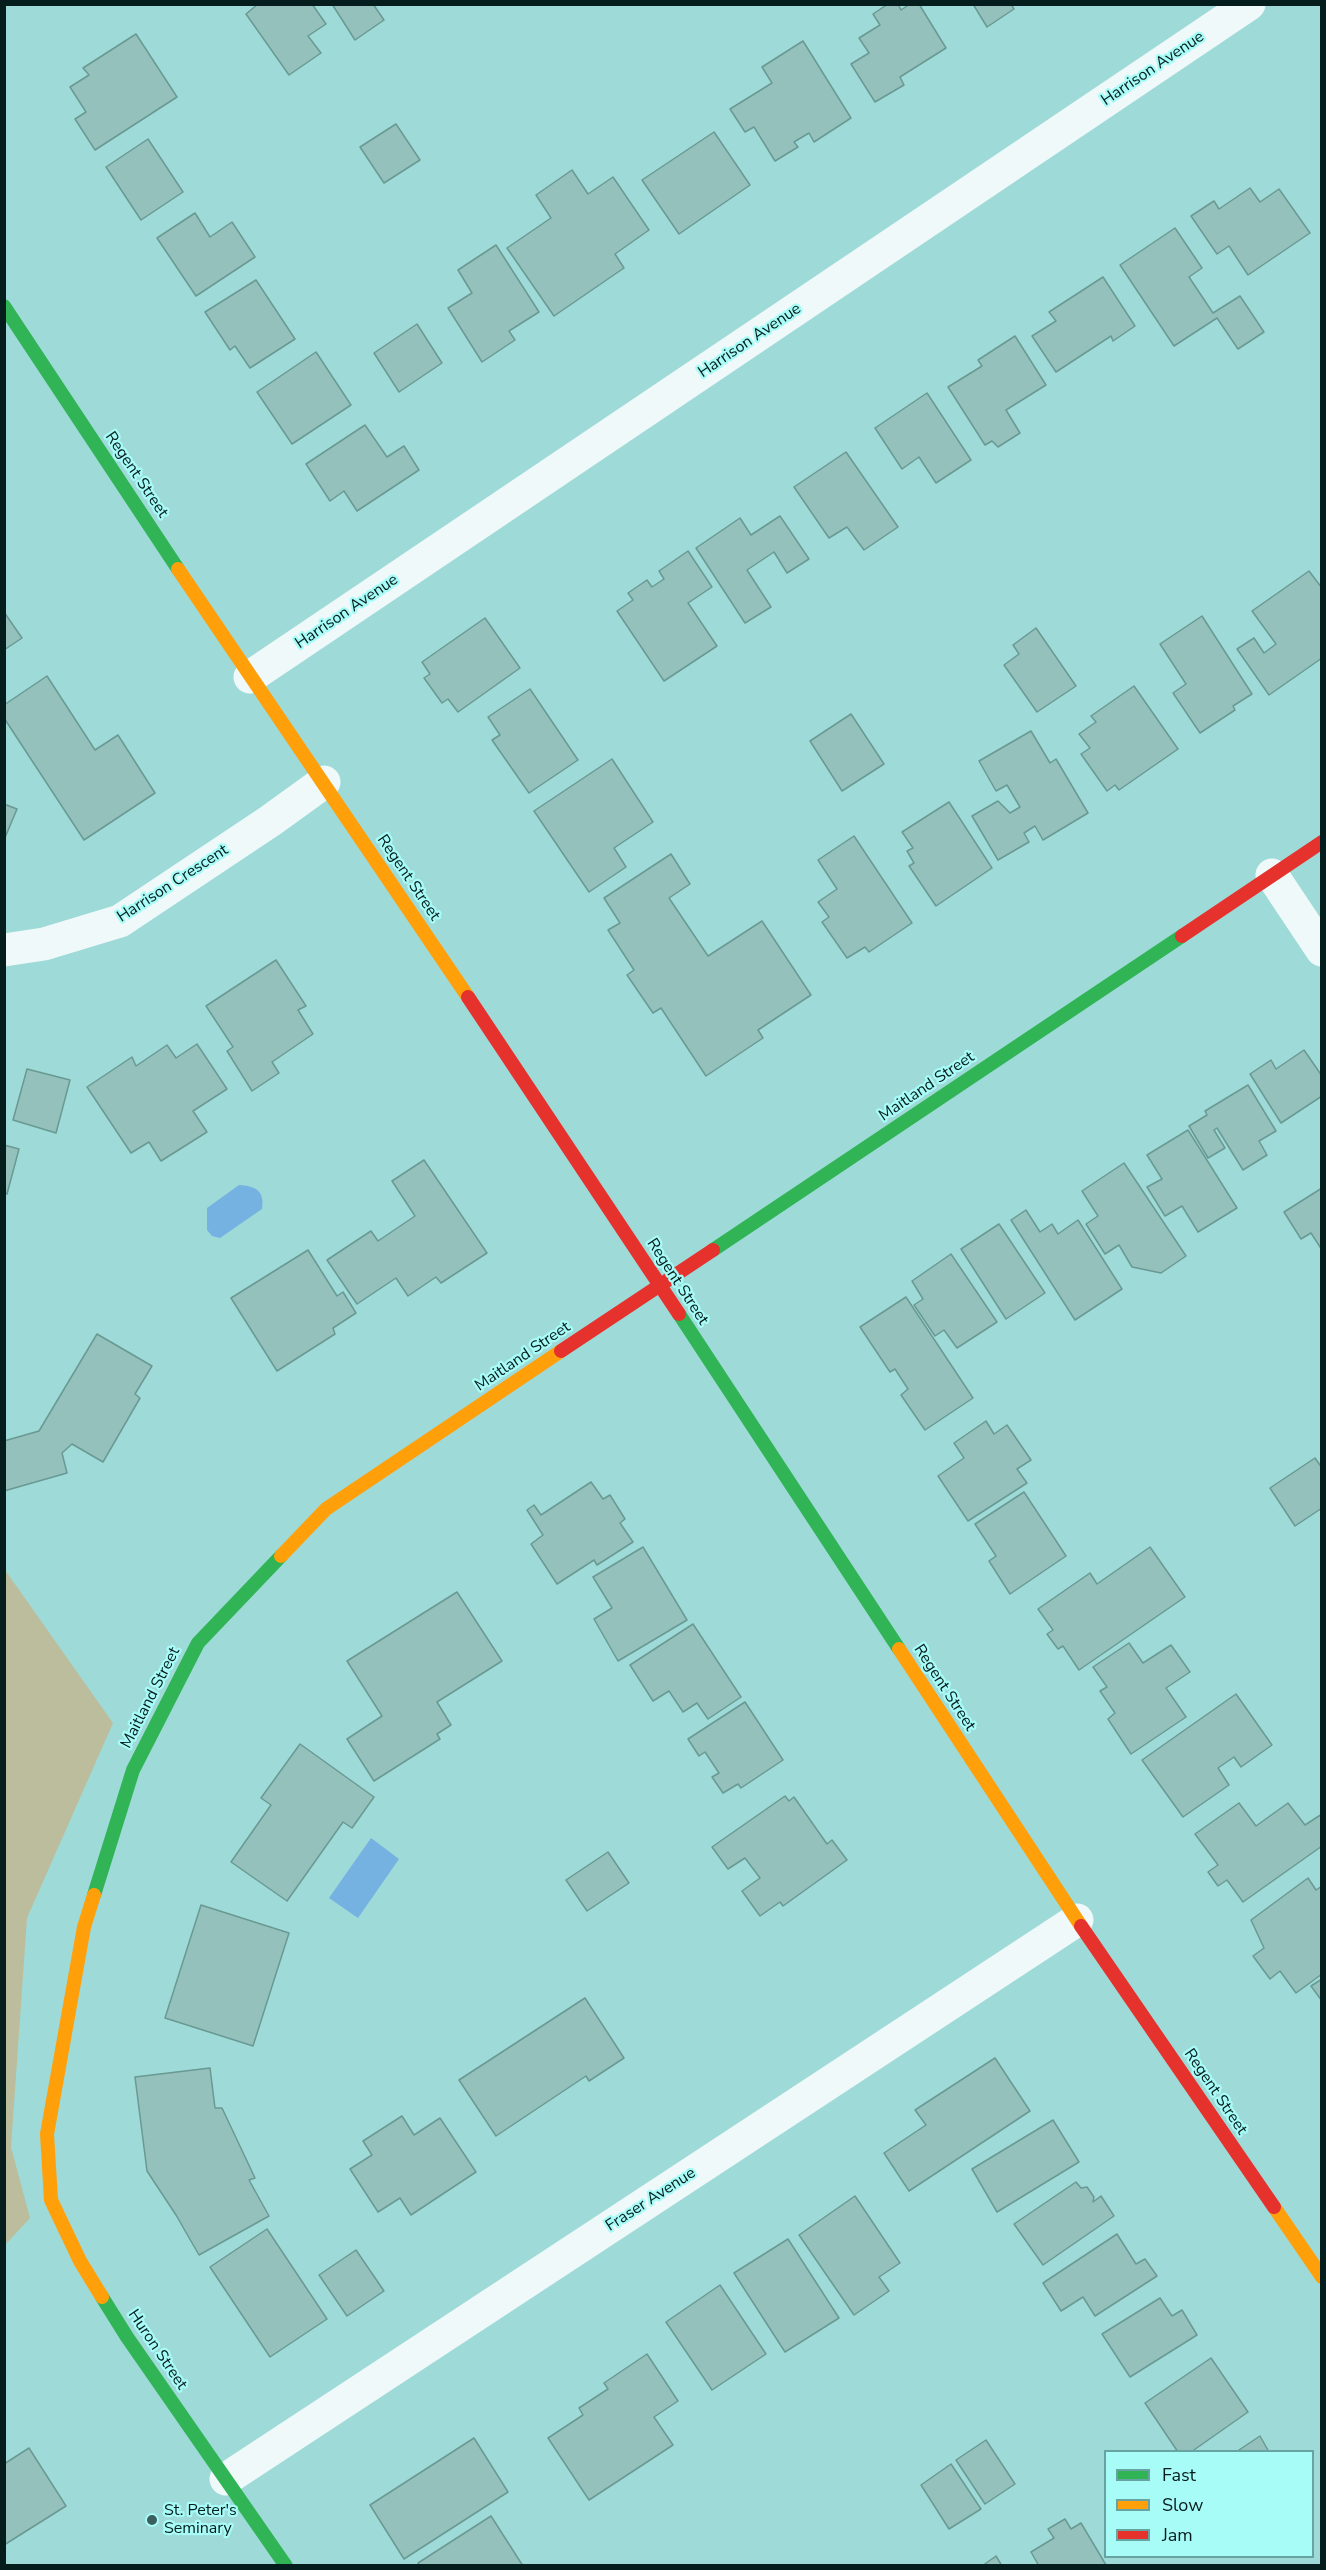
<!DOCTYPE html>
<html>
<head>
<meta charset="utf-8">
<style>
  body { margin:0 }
  #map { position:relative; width:1326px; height:2570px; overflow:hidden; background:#9edad8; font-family:"Nunito Sans",sans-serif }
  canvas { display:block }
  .frame { position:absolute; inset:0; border:6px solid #051d1c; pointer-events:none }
  .legend { position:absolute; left:1104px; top:2450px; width:210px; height:108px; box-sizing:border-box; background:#a8fcf8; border:2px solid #67a3a0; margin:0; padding:8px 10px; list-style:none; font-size:18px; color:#051d1c }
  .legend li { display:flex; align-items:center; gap:12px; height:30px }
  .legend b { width:30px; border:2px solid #67a3a0 }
</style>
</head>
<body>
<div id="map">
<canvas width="1326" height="2570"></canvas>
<div class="frame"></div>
<ul class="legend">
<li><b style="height:8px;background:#30b455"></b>Fast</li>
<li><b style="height:8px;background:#ff9f0a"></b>Slow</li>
<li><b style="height:8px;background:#e5322d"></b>Jam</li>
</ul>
</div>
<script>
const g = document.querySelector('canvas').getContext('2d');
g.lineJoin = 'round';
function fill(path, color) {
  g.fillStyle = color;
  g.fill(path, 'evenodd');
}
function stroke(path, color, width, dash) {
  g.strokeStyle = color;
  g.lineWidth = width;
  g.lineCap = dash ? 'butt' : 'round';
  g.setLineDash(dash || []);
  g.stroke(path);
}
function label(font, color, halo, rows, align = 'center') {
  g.font = font + ' "Nunito Sans",sans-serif';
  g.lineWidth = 4.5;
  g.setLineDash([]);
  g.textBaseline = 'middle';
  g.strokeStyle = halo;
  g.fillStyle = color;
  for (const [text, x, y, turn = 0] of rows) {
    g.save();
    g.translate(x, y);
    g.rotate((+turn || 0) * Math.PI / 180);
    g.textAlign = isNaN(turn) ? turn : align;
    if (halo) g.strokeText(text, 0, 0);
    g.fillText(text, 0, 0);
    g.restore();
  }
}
fill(new Path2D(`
  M5 1570 113 1723 27 1918 11 2147 30 2218 5 2245Z`), '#bcbd9c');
fill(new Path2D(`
  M239 1185C256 1186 265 1191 262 1209L220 1238 212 1236 207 1230V1208Z
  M371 1838 399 1859 358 1918 329 1898Z`), '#75b2e1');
const building = new Path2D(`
  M258 4H312L326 24 308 36 321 53 289 75 246 14Z
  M332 4H373L384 20 355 40Z
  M888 4H898L901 10 910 4H919L946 48 900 77 904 85 875 102 851 64 869 53 859 38 880 25 873 14Z
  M973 4H1011L1014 9 987 27Z
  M136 34 177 97 95 150 75 119 86 112 70 87 89 75 83 68Z
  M803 41 851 118 814 142 809 133 794 142 798 147 775 161 754 127 745 132 730 109 772 83 762 67Z
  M396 124 420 160 384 183 360 147Z
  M714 132 750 185 679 234 642 180Z
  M148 139 183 192 141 220 106 167Z
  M572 170 588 194 613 177 649 230 615 254 624 268 554 316 507 248 551 218 536 195Z
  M1250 188 1260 202 1279 189 1310 233 1248 275 1229 246 1217 254 1191 216 1214 201 1219 209Z
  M195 213 210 237 232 222 255 257 196 296 157 238Z
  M1175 228 1202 268 1189 277 1213 313 1240 296 1264 332 1238 349 1217 318 1174 346 1120 265Z
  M496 245 539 312 509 331 515 340 482 362 448 308 472 293 458 270Z
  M1103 277 1135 326 1113 341 1111 336 1056 372 1032 336 1056 321 1049 312Z
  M256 280 295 339 250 368 235 346 230 350 205 312Z
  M417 324 442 363 399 392 374 353Z
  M1015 336 1046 385 1006 410 1020 433 998 447 992 441 985 445 948 387 982 366 978 360Z
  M316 352 351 405 292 444 257 392Z
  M927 393 971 460 936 483 919 457 902 469 875 428Z
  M365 425 387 457 404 446 419 470 357 511 344 491 330 501 306 464Z
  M846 452 898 527 864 550 847 527 829 538 794 487Z
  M780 516 809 559 787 573 774 552 747 570 771 607 745 623 696 548 740 518 751 535Z
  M688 551 712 587 688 603 717 646 664 681 617 611 633 600 628 593 647 580 652 587 664 579 659 571Z
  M1309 571 1322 588V658L1269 695 1237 649 1254 638 1264 653 1276 644 1252 611Z
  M4 612 22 638 4 650Z
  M1202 616 1252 694 1233 706 1235 710 1200 733 1173 693 1186 684 1160 644Z
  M485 618 520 668 458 712 448 699 442 703 424 678 430 674 422 662Z
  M1036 628 1076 686 1037 712 1004 665 1019 654 1013 645Z
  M47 676 95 750 118 735 155 793 84 840 4 718V705Z
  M1134 686 1178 749 1119 790 1115 785 1107 791 1081 754 1090 748 1079 734 1096 722 1091 716Z
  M530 689 578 760 529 793 492 740 500 735 488 717Z
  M851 714 884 764 842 791 810 741Z
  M1031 731 1050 763 1056 759 1088 813 1043 840 1035 826 1024 833 1029 842 998 860 972 816 998 801 1010 813 1020 807 1007 785 996 791 979 761Z
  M612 759 653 822 614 848 626 867 589 892 534 811Z
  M949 802 992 868 936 906 909 866 914 863 907 851 913 848 902 832Z
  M4 804 17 809 4 840Z
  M854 836 912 923 869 952 865 947 847 958 822 922 829 917 818 902 837 889 818 860Z
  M671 854 690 884 669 898 708 956 762 921 811 995 758 1030 763 1038 706 1076 661 1008 653 1013 627 975 634 970 608 930 620 923 604 898Z
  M276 960 306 1006 298 1010 313 1034 272 1062 279 1073 252 1091 227 1051 233 1047 206 1006Z
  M197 1044 227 1089 193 1111 207 1132 161 1161 149 1142 131 1153 87 1087 132 1057 136 1066 167 1045 176 1058Z
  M1304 1050 1322 1076V1096L1281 1123 1250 1074 1271 1060 1276 1069Z
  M27 1069 70 1080 56 1133 13 1120Z
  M1248 1085 1276 1131 1259 1141 1267 1155 1243 1170 1217 1128 1214 1130 1225 1148 1208 1158 1189 1126 1207 1115 1205 1111Z
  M1188 1130 1237 1208 1198 1232 1182 1206 1165 1216 1147 1187 1162 1179 1147 1155Z
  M4 1145 19 1149 7 1194 4 1193Z
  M424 1160 487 1253 441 1283 436 1277 408 1296 396 1278 357 1304 327 1260 371 1231 378 1241 415 1216 392 1181Z
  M1124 1163 1186 1256 1161 1273 1132 1267 1119 1245 1105 1254 1086 1224 1098 1216 1082 1191Z
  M1322 1188V1250L1311 1233 1301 1239 1284 1212Z
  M1026 1210 1040 1232 1052 1224 1058 1234 1078 1220 1122 1289 1075 1320 1011 1220Z
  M999 1224 1045 1293 1006 1319 961 1249Z
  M308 1250 337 1296 343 1292 356 1313 333 1328 335 1334 277 1371 231 1298Z
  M951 1254 997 1322 957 1348 944 1330 935 1336 914 1305 923 1299 912 1281Z
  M906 1297 973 1398 925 1430 901 1395 908 1389 895 1369 890 1372 860 1327Z
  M97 1334 152 1366 135 1394 140 1398 103 1462 72 1444 62 1453 67 1473 4 1491V1441L39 1431Z
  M986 1421 994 1434 1007 1425 1031 1460 1017 1469 1027 1483 968 1521 938 1476 964 1458 954 1443Z
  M1315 1458 1322 1468V1508L1295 1526 1270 1488Z
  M591 1482 603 1499 610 1495 625 1519 620 1523 633 1542 597 1565 594 1560 557 1584 531 1544 543 1535 527 1510 534 1505 541 1515Z
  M1024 1492 1066 1556 1010 1594 989 1561 996 1556 975 1524Z
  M643 1547 687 1620 618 1661 594 1619 612 1608 593 1577Z
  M1150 1547 1185 1597 1079 1670 1063 1646 1058 1649 1047 1634 1053 1630 1038 1609 1090 1573 1097 1584Z
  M457 1592 502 1661 437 1702 451 1725 437 1734 440 1739 374 1781 347 1739 382 1716 347 1661Z
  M693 1624 741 1697 708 1719 697 1703 683 1712 669 1691 653 1701 630 1665Z
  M1129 1643 1143 1663 1171 1645 1190 1672 1166 1688 1186 1717 1131 1754 1108 1719 1115 1713 1100 1691 1107 1687 1093 1667Z
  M1236 1694 1272 1745 1241 1767 1234 1757 1218 1768 1229 1785 1183 1817 1142 1760Z
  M745 1702 783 1760 741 1788 738 1784 723 1793 712 1777 719 1773 705 1752 699 1756 688 1739Z
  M300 1744 374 1797 352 1828 343 1822 287 1901 231 1862 271 1805 261 1798Z
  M785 1796 789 1801 794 1797 827 1844 832 1840 847 1860 783 1906 780 1902 760 1916 742 1891 760 1878 745 1858 728 1869 712 1847Z
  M1239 1803 1256 1826 1288 1803 1305 1825 1322 1814V1846L1243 1902 1227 1880 1218 1886 1208 1872 1218 1865 1195 1834Z
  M608 1852 629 1883 587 1911 566 1880Z
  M1308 1878 1316 1890 1322 1886V1974L1296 1993 1280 1971 1270 1979 1253 1956 1264 1948 1251 1920Z
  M201 1905 289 1933 253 2046 165 2018Z
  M1322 1979V2001L1311 1986Z
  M585 1998 624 2058 589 2081 586 2076 496 2136 459 2080Z
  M995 2058 1030 2111 909 2191 884 2153 926 2125 915 2110Z
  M210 2068 215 2108H222L255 2178 249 2180 269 2216 199 2255 176 2215 147 2171 135 2077Z
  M402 2116 414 2135 440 2118 476 2172 411 2215 400 2198 378 2212 350 2169 372 2155 363 2141Z
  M1053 2120 1079 2162 997 2212 972 2169Z
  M1076 2182 1081 2188 1087 2187 1094 2197 1093 2202 1101 2196 1114 2216 1043 2265 1014 2224Z
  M855 2196 900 2263 879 2277 889 2291 854 2315 799 2235Z
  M267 2229 327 2319 270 2357 210 2267Z
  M1117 2234 1136 2264 1145 2259 1157 2276 1095 2316 1083 2297 1061 2311 1043 2283Z
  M788 2239 839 2318 785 2352 734 2273Z
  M356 2250 384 2291 347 2316 319 2275Z
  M720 2285 766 2354 712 2390 666 2322Z
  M1160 2298 1172 2316 1182 2310 1197 2335 1130 2377 1102 2334Z
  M647 2354 678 2401 654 2417 673 2445 589 2500 548 2438 583 2415 579 2408 608 2389 604 2383Z
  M1211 2358 1248 2412 1191 2452H1178L1145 2403Z
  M1260 2436 1269 2452H1236Z
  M474 2438 508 2492 404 2559 370 2505Z
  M986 2440 1015 2484 985 2504 956 2460Z
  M29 2448 66 2506 4 2545V2464Z
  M951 2464 981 2509 949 2529 921 2485Z
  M491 2516 523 2566H420L418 2563Z
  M1065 2519 1071 2529 1081 2523 1106 2565 1039 2566 1031 2552 1054 2538 1048 2529Z
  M996 2556 1002 2566H982Z`);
fill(building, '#94c1bb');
stroke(building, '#699993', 1.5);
stroke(new Path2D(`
  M250 677 1249 4
  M1272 875 1322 950
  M4 950 44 944 120 921 270 821 324 782
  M226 2479 1077 1920`), '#f0f9f9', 33);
stroke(new Path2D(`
  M4 306 178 569
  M713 1250 1182 936
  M679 1314 899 1649
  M94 1895 133 1770 198 1643 281 1556
  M102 2297 127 2337 286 2566`), '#30b455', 14);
stroke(new Path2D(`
  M178 569 468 997
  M281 1556 326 1509 561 1351
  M899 1649 1081 1926
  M94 1895 84 1927 47 2134 51 2200 80 2261 102 2297
  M1274 2207 1322 2277`), '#ff9f0a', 14);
stroke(new Path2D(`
  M1182 936 1322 842
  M468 997 679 1314
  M561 1351 713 1250
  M1081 1926 1274 2207`), '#e5322d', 14);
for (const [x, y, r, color] of [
  [152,2520,6,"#3b5f5e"]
]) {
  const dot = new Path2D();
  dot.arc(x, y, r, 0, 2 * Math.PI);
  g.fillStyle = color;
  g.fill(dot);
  stroke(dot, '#a8fcf8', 2);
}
label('16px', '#051d1c', '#a8fcf8', [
  ["Harrison Avenue",1153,69,-34],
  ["Harrison Avenue",750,341,-34],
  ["Regent Street",136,475,56],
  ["Harrison Avenue",347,612,-34],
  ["Regent Street",408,878,56],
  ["Harrison Crescent",173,884,-33],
  ["Maitland Street",927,1087,-34],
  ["Regent Street",677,1282,57],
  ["Maitland Street",523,1357,-34],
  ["Regent Street",944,1688,57],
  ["Maitland Street",151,1698,-63],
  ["Regent Street",1215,2092,56],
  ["Fraser Avenue",651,2200,-33],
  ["Huron Street",157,2350,56]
]);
label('16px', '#051d1c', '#a8fcf8', [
  ["St. Peter's",164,2511],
  ["Seminary",164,2529]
], 'left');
</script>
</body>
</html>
